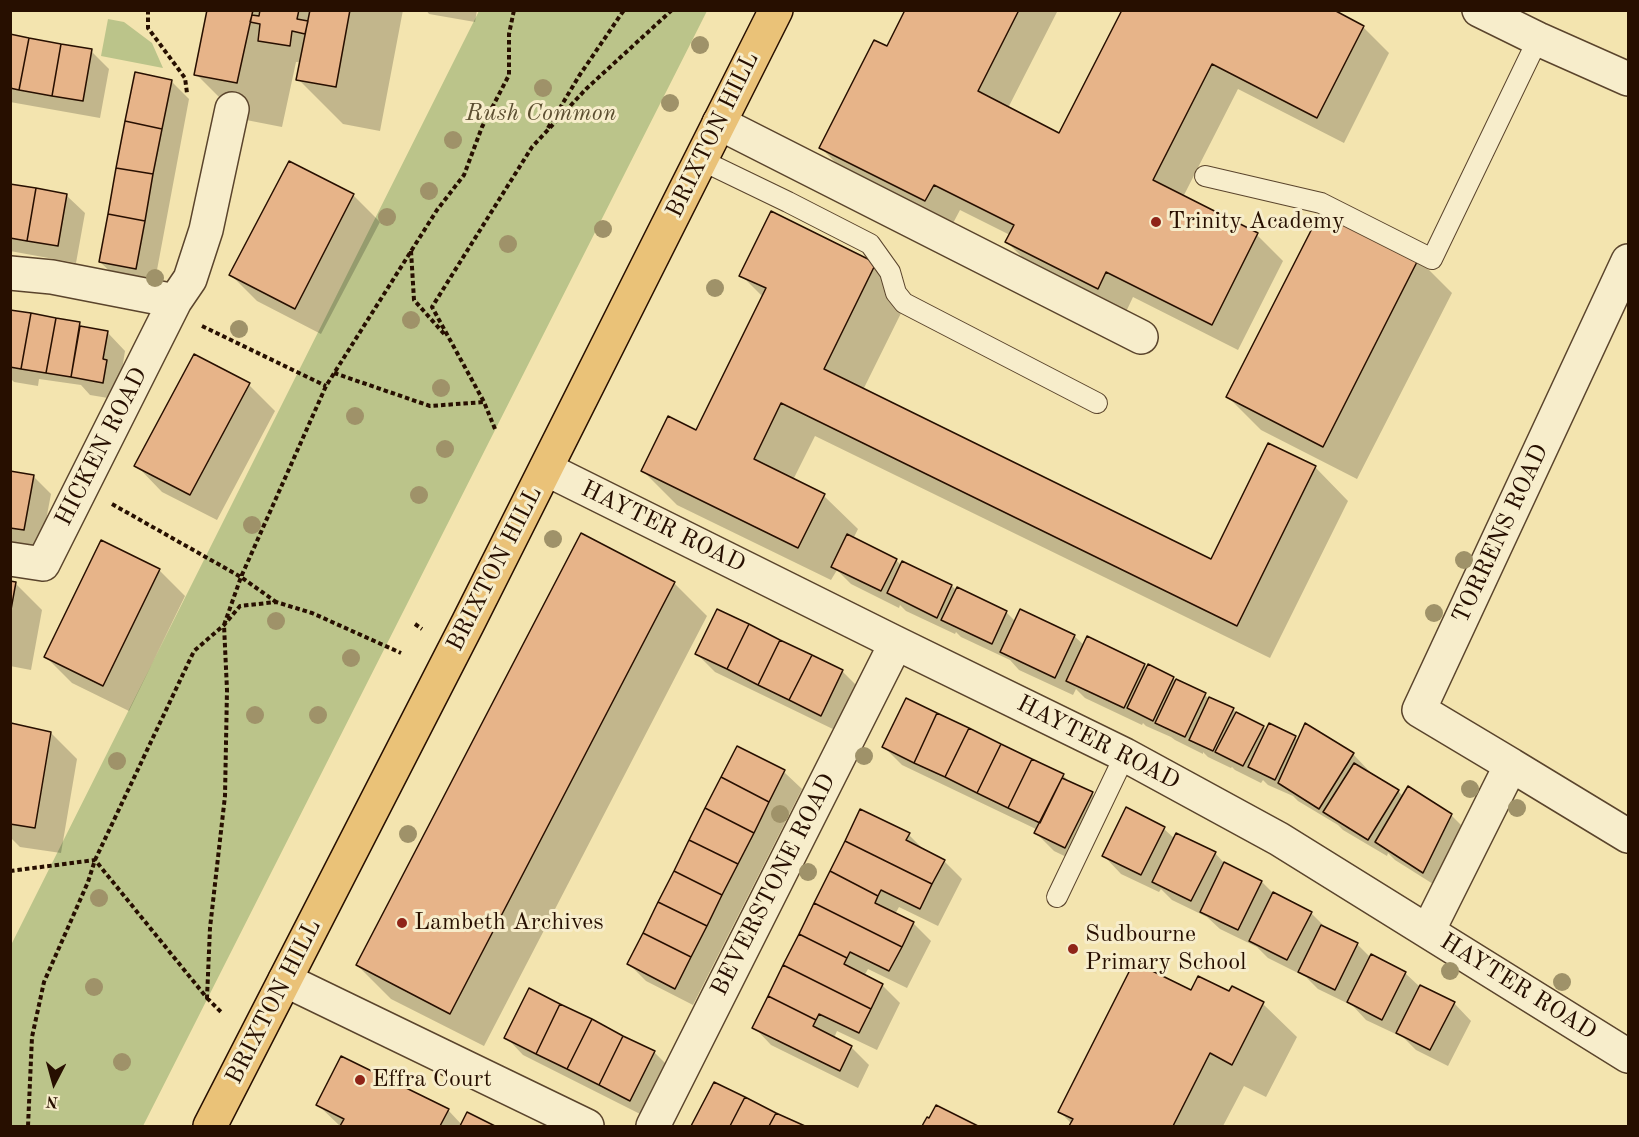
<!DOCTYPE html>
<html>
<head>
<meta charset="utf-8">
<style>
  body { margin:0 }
  #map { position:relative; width:1639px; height:1137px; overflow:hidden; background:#f3e4af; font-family:"Old Standard TT",serif }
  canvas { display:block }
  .frame { position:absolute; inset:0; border:12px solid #270f00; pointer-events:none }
  .north { position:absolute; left:24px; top:1053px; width:60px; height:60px; -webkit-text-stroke:4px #f7edcb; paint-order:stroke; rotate:186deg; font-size:16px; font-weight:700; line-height:24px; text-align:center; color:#270f00 }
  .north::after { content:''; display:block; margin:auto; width:21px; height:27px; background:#270f00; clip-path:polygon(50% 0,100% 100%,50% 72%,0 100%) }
</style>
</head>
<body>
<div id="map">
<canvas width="1639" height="1137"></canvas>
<div class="frame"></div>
<div class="north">N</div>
</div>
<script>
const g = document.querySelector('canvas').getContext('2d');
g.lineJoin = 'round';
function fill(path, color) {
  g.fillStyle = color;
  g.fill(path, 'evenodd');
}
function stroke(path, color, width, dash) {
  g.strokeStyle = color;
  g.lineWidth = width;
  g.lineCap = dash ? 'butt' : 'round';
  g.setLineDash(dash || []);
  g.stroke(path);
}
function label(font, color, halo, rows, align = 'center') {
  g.font = font + ' "Old Standard TT",serif';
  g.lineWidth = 6;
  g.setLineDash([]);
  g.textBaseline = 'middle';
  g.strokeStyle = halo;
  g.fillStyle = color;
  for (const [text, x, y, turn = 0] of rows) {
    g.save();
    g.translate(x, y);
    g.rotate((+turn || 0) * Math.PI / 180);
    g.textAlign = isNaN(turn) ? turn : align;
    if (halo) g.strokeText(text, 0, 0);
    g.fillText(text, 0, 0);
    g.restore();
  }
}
fill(new Path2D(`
  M479 11H707L143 1126H11V945Z
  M108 19 124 22 152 43 163 68 101 56Z`), '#bbc48a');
fill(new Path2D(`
  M208 10H297V13L299 14 300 10H403L380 131 343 124 298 79 301 62H296L282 127 241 119 196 74Z
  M426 10H477L475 22 429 14Z
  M906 10H1058L1008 108 1060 135 1123 10 1363 27 1389 53 1344 143 1238 89 1183 197 1257 235 1283 261 1238 350 1133 297 1125 314 1033 268 1007 242 1010 235 960 210 951 227 847 174 821 148 887 48Z
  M10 36 91 51 109 69 100 118 10 102Z
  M171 81 189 99 154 286 118 279 100 262Z
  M289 163 354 196 380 222 321 334 257 301 231 275Z
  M10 185 67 196 85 213 76 263 10 251Z
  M1418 259 1452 293 1357 479 1261 430 1228 397Z
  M875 264 909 297 863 390 1212 561 1315 467 1348 501 1270 658 815 436 793 480 824 496 858 529 853 539 896 560 902 566 903 563 952 586 957 591 1006 612 1016 622 1074 636 1084 645 1144 665 1148 669 1173 678 1176 681 1205 695 1208 698 1233 709 1238 715 1263 727 1267 731 1270 725 1295 738 1299 741 1353 754 1370 772 1369 774 1398 791 1403 796 1451 815 1469 833 1441 889 1395 860 1388 853 1387 856 1343 830 1338 825 1298 801 1293 796 1268 785 1263 780 1261 783 1235 770 1232 767 1231 768 1208 757 1203 752V754L1175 740 1171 737 1146 726 1143 723 1142 725 1085 698 1076 689 1073 695 1019 670 1010 660 961 637 956 632 955 634 906 611 900 605 899 608 851 584 837 570 831 580 677 505 643 471 697 432 763 297 741 275Z
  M10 311 80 324 84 328 108 333 125 351 121 376 120 400 90 395 81 385 39 379 38 386 14 382 10 378Z
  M195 356 249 385 275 411 217 520 162 492 136 465Z
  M10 472 33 476 51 494 41 547 10 541Z
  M159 570 185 596 129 711 72 683 46 657Z
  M10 583 16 584 42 610 31 670 10 666Z
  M674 583 707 616 484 1046 391 999 357 965Z
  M697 654 842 671 860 689 839 732 715 672Z
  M12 724 51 733 77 759 61 853 20 847 10 837V735Z
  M884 747 1063 775 1071 784 1092 794 1110 811 1083 865 1054 851 1036 833 1038 830 902 765Z
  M737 748 784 772 802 789 693 1005 646 981 629 964Z
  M1164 829 1175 839 1215 853 1226 865 1262 882 1274 894 1311 913 1327 929 1357 944 1371 958 1405 973 1420 987 1454 1003 1471 1021 1448 1066 1416 1050 1401 1035 1400 1036 1366 1020 1353 1006 1318 989 1306 977 1268 958 1257 947 1220 929 1207 917 1172 900 1161 889 1159 892 1121 874 1104 856Z
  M909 835 926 852 944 861 962 879 938 926 899 907 895 914 913 923 931 941 907 988 868 969 864 976 882 985 900 1003 877 1050 837 1031 834 1038 851 1047 869 1065 858 1088 771 1045 754 1027Z
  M1233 988 1263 1004 1297 1037 1266 1097 1244 1086 1223 1126H1071L1072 1124 1060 1112 1191 992 1230 993Z
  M506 1037 654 1052 672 1070 648 1118 523 1055Z
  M715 1084 801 1126H693Z
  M318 1105 448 1110 462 1125 467 1114 492 1126H340Z
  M936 1107 975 1126H924L928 1119 930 1120Z`), '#0003');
const building = new Path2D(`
  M207 10H253L237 83 194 75Z
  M260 10H299L297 19 308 21 305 34 292 31 290 46 258 41 260 24 250 22 252 15 259 16Z
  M310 10H350L336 87 296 80Z
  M905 10H1019L978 91 1059 133 1122 10H1334L1364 26 1317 118 1212 64 1153 180 1258 233 1212 325 1106 272 1098 289 1005 242 1014 225 934 185 925 201 819 148 874 40 887 46Z
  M10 34 29 38 19 90 10 88Z
  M29 38 61 44 52 96 19 90Z
  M61 44 92 49 83 101 52 96Z
  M135 72 172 80 162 129 125 121Z
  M125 121 162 129 153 174 116 168Z
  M289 161 354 194 295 309 229 275Z
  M116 168 153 174 145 221 108 214Z
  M10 184 36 188 27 241 10 238Z
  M36 188 67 194 58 246 27 241Z
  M1322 209 1419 258 1323 447 1226 397Z
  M771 211 876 263 824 369 1211 559 1268 443 1316 466 1237 626 781 403 754 459 825 494 798 548 641 471 668 416 696 430 766 288 739 276Z
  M108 214 145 221 136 269 99 262Z
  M10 310 31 313 21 369 10 367Z
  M31 313 56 318 46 373 21 369Z
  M56 318 80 322 71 377 46 373Z
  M80 326 108 331 103 359 107 360 103 383 71 377Z
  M194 354 250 383 190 495 134 466Z
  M10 471 34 475 24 530 10 528Z
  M581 533 675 582 450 1014 356 965Z
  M847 534 897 559 881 591 831 567Z
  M101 540 160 569 103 686 44 657Z
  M902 561 952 585 937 618 887 593Z
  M10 581 16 582 10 615Z
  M957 587 1007 611 992 644 941 620Z
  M717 609 749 624 727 669 695 654Z
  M1020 609 1075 635 1055 678 1000 652Z
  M749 624 780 640 758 685 727 669Z
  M1087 636 1145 664 1124 708 1066 681Z
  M780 640 812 655 789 700 758 685Z
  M812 655 843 670 821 716 789 700Z
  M1148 664 1174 677 1153 721 1127 708Z
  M1176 679 1206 693 1185 737 1155 723Z
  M1209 697 1234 708 1213 751 1189 740Z
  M906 698 937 713 914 763 882 747Z
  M1236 712 1264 726 1243 766 1215 752Z
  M937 713 969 728 945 777 914 763Z
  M11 723 51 732 35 828 10 824Z
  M1269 723 1296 736 1275 780 1248 767Z
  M1305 723 1354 753 1319 809 1278 783Z
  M969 728 1001 744 977 793 945 777Z
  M1001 744 1032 759 1008 808 977 793Z
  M737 746 785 770 769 802 721 777Z
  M1032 759 1064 774 1040 823 1008 808Z
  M1354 763 1399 790 1368 840 1323 812Z
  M721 777 769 802 754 833 705 808Z
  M1062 778 1093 792 1065 848 1034 833Z
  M1408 786 1452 814 1423 873 1375 842Z
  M1126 807 1165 827 1141 875 1102 856Z
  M705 808 754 833 738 864 689 840Z
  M860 809 910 833 906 840 945 860 932 884 845 841Z
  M1176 833 1216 852 1191 901 1152 882Z
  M689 840 738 864 722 895 674 871Z
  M845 841 932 884 920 909 881 890 878 896 830 871Z
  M1224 862 1262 881 1238 930 1200 912Z
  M674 871 722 895 707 926 658 902Z
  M830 871 878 896 875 903 914 922 902 947 814 903Z
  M1273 892 1312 912 1287 960 1249 941Z
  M658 902 707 926 691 957 643 933Z
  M814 903 902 947 889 971 850 952 847 958 799 934Z
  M1321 925 1358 943 1335 990 1298 972Z
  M643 933 691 957 675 989 627 964Z
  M799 934 847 958 844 964 883 984 871 1009 783 965Z
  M1371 954 1406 972 1382 1020 1347 1002Z
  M1134 962 1191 990 1198 976 1229 991 1232 986 1264 1002 1232 1065 1210 1053 1173 1126H1069L1073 1119 1058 1112Z
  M783 965 871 1009 859 1033 819 1014 816 1020 768 996Z
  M1420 985 1455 1002 1430 1050 1396 1033Z
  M529 988 560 1004 536 1054 504 1038Z
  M768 996 816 1020 813 1026 852 1046 840 1071 752 1028Z
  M560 1004 592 1019 567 1069 536 1054Z
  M592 1019 623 1036 599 1085 567 1069Z
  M623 1036 655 1051 630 1101 599 1085Z
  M341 1056 449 1109 440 1126H340L344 1119 316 1105Z
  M714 1082 745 1097 730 1126H691Z
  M745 1097 776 1113 769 1126H730Z
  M936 1105 978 1126H922L927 1117 929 1118Z
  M467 1112 495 1126H460Z
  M776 1113 805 1126H769Z`);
fill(building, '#e7b489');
stroke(building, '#270f00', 1.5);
const service = new Path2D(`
  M701 160 788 202 870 244 890 272 896 293 904 303 1097 403
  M1205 176 1321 203 1432 259 1538 39
  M1057 897 1125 755`);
const minor = new Path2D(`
  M1479 10 1538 39 1628 79
  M719 123 1141 337
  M10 273 52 277 175 301
  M546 469 896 643 1125 755 1279 839 1628 1056
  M10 559 43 564 175 301 190 279 206 230 232 109
  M1511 765 1419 710 1628 261
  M1428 931 1511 765 1628 836
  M285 980 587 1126
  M653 1126 896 643`);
const trunk = new Path2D(`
  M210 1126 468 623 776 10`);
stroke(service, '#5a442c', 22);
stroke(minor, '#5a442c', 36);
stroke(trunk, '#270f00', 36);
stroke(new Path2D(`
  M148 10V28L185 78 187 93
  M548 128 579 76 624 10
  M411 251 414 300 446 336
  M202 326 326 386
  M334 373 430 406 484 402
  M495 429 484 402 432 307 532 147 586 89 672 10
  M112 504 241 577 276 602
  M415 624 422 629
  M10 871 95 860 207 998 210 928 225 796 227 690 224 625 241 577 326 386 437 210 464 175 482 127 509 75V34L514 10
  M207 998 221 1012
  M28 1126 32 1037 44 982 88 882 95 860 194 651 224 625 240 606 276 602 312 613 401 653`), '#270f00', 4, [4.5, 3]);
stroke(service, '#f7edcb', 20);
stroke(minor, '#f7edcb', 33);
stroke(trunk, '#eac278', 33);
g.fillStyle = '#9f9269';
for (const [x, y] of [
  [700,45],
  [543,88],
  [670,103],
  [453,140],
  [429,191],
  [387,217],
  [603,229],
  [508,244],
  [155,278],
  [715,288],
  [411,320],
  [239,329],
  [441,388],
  [355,416],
  [445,449],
  [419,495],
  [252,525],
  [553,539],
  [1464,560],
  [1434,613],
  [276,621],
  [351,658],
  [255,715],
  [318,715],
  [864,756],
  [117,761],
  [1470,789],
  [1517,808],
  [780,814],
  [408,834],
  [808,872],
  [99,898],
  [1450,971],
  [1562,982],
  [94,987],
  [122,1062]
]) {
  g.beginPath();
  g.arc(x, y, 9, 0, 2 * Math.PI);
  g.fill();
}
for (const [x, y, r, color] of [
  [1156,222,6,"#8f2418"],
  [402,923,6,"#8f2418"],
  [1073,949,6,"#8f2418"],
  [360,1080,6,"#8f2418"]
]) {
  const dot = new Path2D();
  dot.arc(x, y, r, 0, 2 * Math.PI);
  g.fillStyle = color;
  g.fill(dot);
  stroke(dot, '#f7edcb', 2);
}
label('italic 24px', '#5b4e30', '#f7edcb', [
  ["Rush Common",541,114]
]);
label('24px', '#270f00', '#f7edcb', [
  ["BRIXTON HILL",713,135,-64],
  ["HICKEN ROAD",102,447,-63],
  ["HAYTER ROAD",663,527,26],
  ["TORRENS ROAD",1501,534,-65],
  ["BRIXTON HILL",495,569,-63],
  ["HAYTER ROAD",1098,743,27],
  ["BEVERSTONE ROAD",774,885,-63],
  ["HAYTER ROAD",1518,987,32],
  ["BRIXTON HILL",274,1002,-63]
]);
label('24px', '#270f00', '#f7edcb', [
  ["Trinity Academy",1168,222],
  ["Lambeth Archives",414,923],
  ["Sudbourne",1085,935],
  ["Primary School",1085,963],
  ["Effra Court",372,1080]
], 'left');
</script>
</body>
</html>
